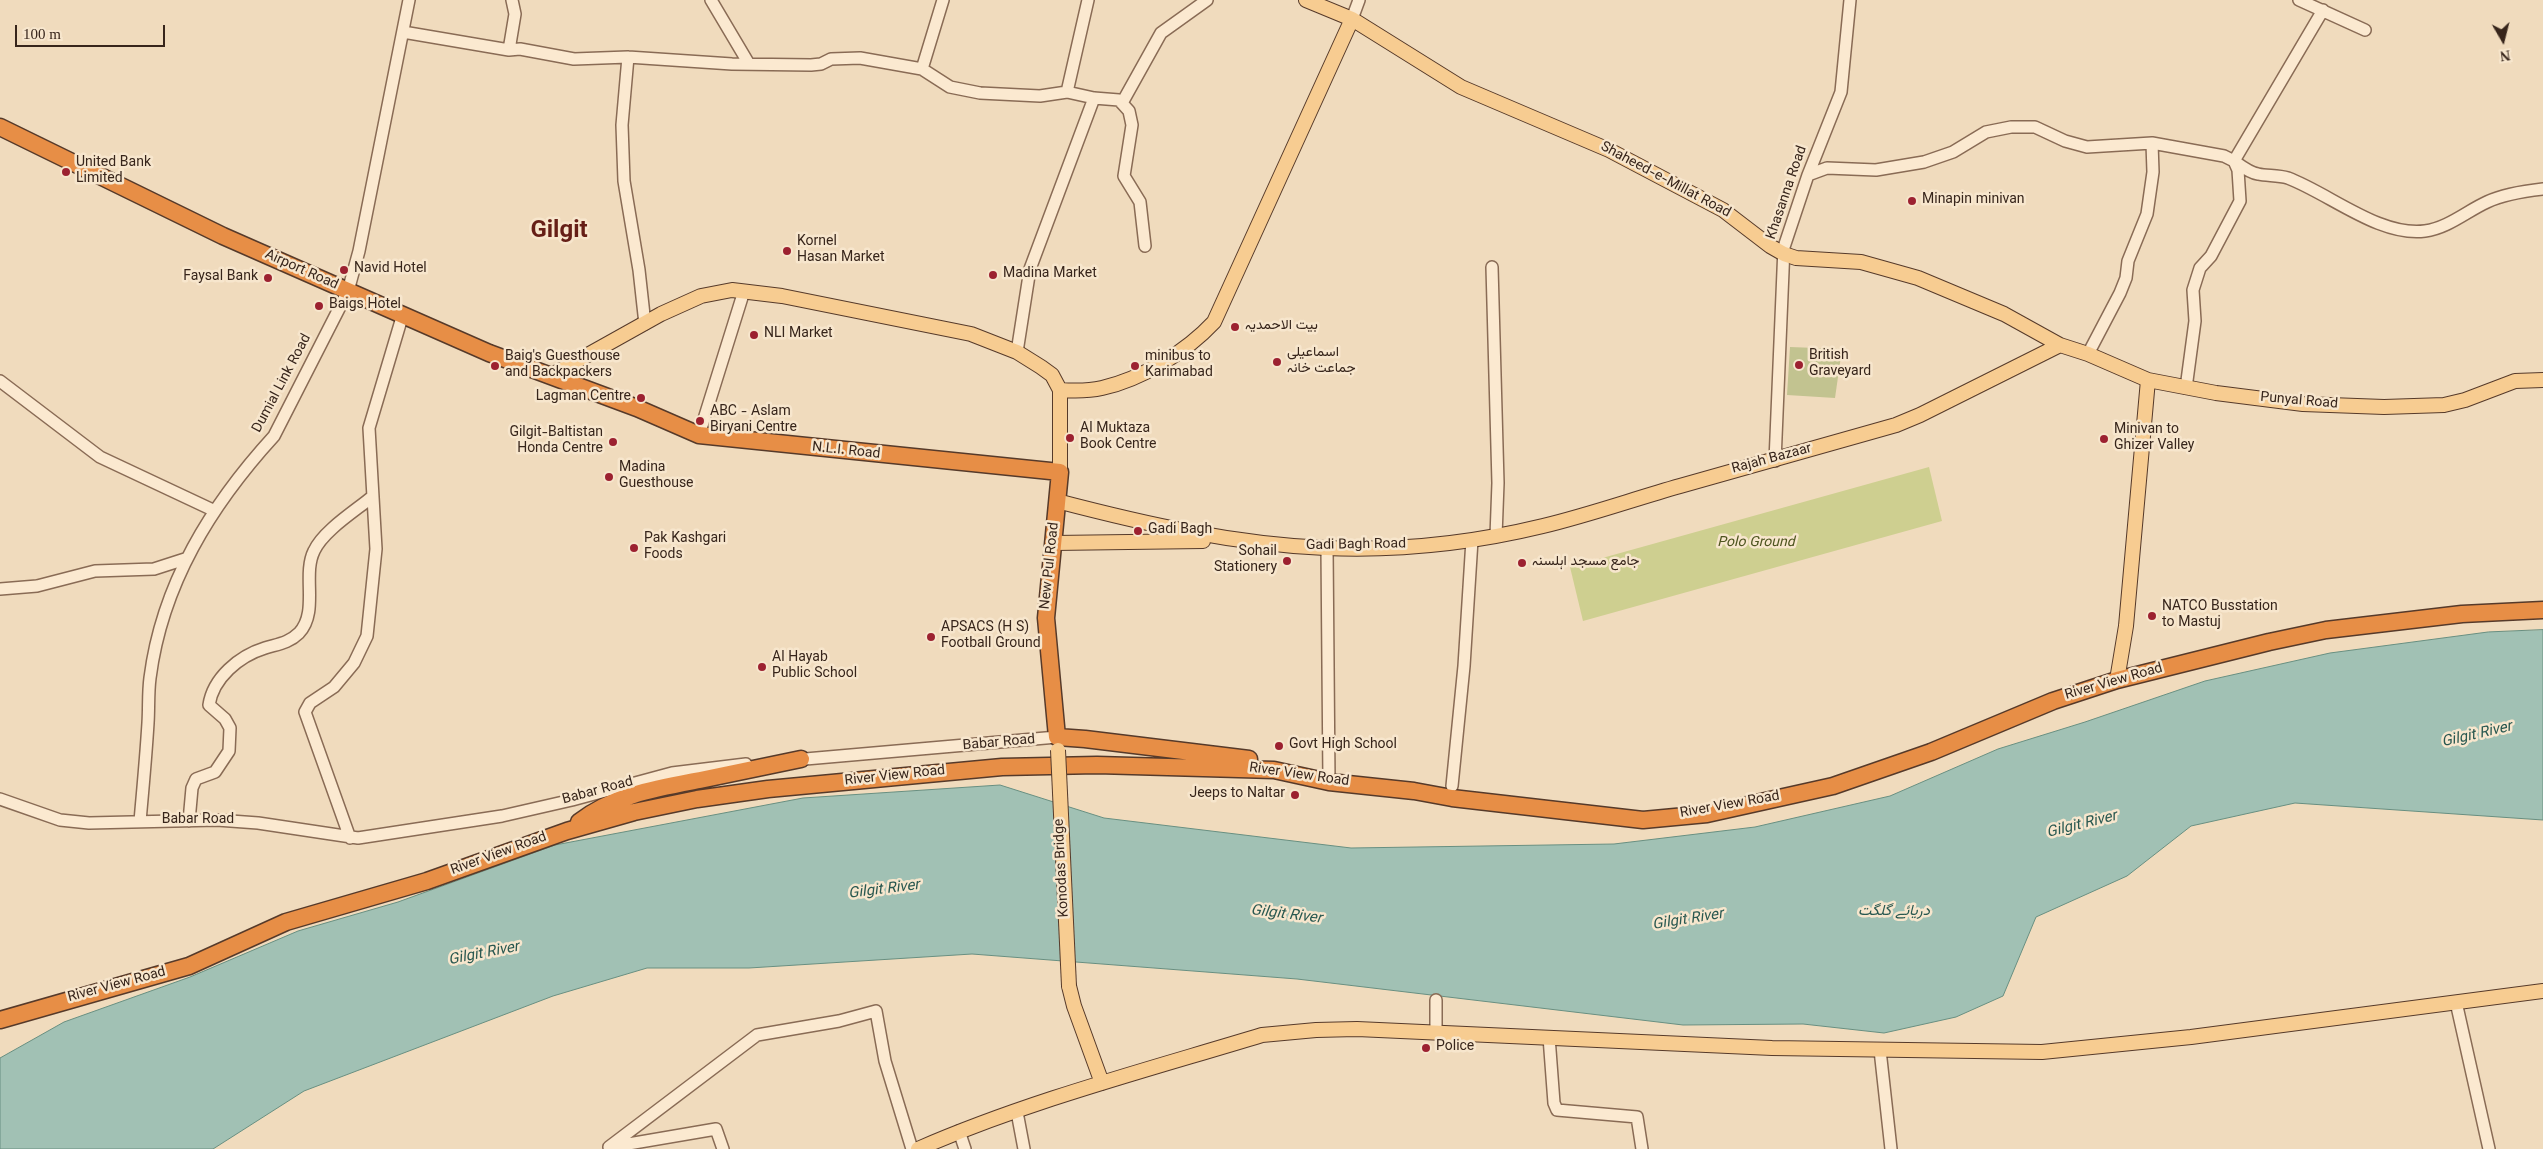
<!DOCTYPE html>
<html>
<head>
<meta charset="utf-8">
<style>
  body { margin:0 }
  #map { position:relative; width:2543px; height:1149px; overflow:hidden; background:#f0dbbd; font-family:Georgia,serif }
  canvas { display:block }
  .north { position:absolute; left:2478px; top:15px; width:50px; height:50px; -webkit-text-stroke:4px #f7e6cd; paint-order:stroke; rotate:172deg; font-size:14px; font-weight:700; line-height:20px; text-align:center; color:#37251b }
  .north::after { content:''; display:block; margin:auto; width:18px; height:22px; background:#37251b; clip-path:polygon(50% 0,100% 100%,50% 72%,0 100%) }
  .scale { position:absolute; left:15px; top:25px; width:150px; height:22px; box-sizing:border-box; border:2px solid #37251b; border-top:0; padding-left:6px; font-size:15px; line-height:18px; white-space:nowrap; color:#37251b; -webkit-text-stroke:4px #f7e6cd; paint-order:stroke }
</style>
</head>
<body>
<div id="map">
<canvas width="2543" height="1149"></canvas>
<div class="north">N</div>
<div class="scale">100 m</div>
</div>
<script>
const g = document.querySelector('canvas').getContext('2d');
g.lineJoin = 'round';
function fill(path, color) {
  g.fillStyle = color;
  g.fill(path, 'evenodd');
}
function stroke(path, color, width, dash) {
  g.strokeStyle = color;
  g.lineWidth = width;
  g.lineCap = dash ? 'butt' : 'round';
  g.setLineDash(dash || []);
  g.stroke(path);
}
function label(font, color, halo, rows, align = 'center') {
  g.font = font + ' Georgia,Vazirmatn,serif';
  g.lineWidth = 5;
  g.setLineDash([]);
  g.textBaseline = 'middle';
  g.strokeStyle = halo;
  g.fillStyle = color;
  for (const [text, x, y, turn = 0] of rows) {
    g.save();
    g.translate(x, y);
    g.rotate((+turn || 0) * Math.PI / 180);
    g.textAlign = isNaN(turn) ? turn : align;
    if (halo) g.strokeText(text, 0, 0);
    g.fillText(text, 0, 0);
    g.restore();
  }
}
fill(new Path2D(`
  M1929 467 1942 521 1583 621 1570 567Z`), '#cecf90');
fill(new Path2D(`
  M1790 347 1842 349 1835 398 1787 395Z`), '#c2c390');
const water = new Path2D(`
  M2543 630V820L2295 803 2191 826 2127 876 2036 917 2003 996 1956 1017 1884 1033 1803 1024 1683 1025 1297 979 972 954 749 968H647L553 996 304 1091 213 1149H0V1058L64 1022 190 977 298 931 398 902 555 845 803 798 1000 785 1104 818 1351 848 1614 844 1755 827 1890 796 1998 749 2085 722 2205 681 2330 653 2488 632Z`);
fill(water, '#a1c1b4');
stroke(water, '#688f81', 1);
const minor = new Path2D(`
  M711 0 749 64
  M2299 0 2365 30
  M2323 10 2234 161C2241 166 2250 173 2258 174 2267 176 2278 175 2288 178 2330 194 2380 237 2425 231 2448 228 2467 211 2487 202 2504 194 2525 191 2543 189
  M1352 19 1359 0
  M403 32 509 50 520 49 574 59 628 57 732 64 811 65 821 64 831 59 860 58 922 69 950 87 980 93 1040 96 1067 92 1094 98 1119 100 1129 111 1132 125 1124 176 1140 202 1145 246
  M509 50 515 14 512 0
  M628 57 622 125 624 181 639 270 645 324
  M922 69 943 0
  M1067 92 1088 0
  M1122 103 1161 33 1207 0
  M1808 175 1827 168 1876 170 1924 162 1953 152 1986 132 2011 127H2035L2065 141 2087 147 2152 143 2224 156 2234 161 2238 170 2240 201 2211 256 2200 268 2193 290 2195 321 2186 388
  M1492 267 1498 483 1496 536
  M1017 352 1030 269 1094 98
  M2088 354 2120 293 2126 278 2128 261 2147 214 2153 172 2152 143
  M0 381 100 457 215 511
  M699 435 744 291
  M1775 461 1784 247 1808 175 1841 92 1850 0
  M1327 548 1329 782
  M0 589 37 586 95 571 154 569 185 559
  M794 760 1057 737
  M1452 786 1464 666 1472 540
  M0 799 60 820 89 823 217 820 258 823 358 838 502 816 572 800 672 773 746 764
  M140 821C143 788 146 756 148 723 149 708 148 693 150 678 162 584 211 505 274 436L348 291 359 251 409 0
  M189 821 192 788 196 779 215 772 229 751 230 728 225 719 209 705C213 678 239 656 265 648 278 644 289 643 299 633 319 612 302 575 314 551 323 531 355 511 372 497
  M350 838 305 712 310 703 334 687 354 663 367 636 376 549 369 428 403 314
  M2456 1002 2489 1149
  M1436 1032V1000
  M1549 1037 1554 1103 1557 1110 1637 1117 1642 1149
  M1880 1050 1891 1149
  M1017 1112 1024 1149
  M959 1131 965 1149
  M609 1147 757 1035 839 1021 876 1011 885 1061 912 1149
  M611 1147 716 1129 723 1149`);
const major = new Path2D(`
  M1306 0 1352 19 1461 87 1609 150 1723 210 1770 246 1784 254 1796 258 1861 262 1918 278 2004 314 2060 345 2088 354 2148 380 2216 393 2303 404 2384 407 2444 405 2465 400 2515 381 2543 380
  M550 376 661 314 701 296 732 290 782 296 971 334 1017 352 1041 367 1052 375 1060 390V472
  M1060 390C1074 391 1089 391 1102 388 1142 379 1186 352 1214 322L1352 19
  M1057 501C1145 524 1233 544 1325 548 1397 551 1473 543 1543 526 1589 515 1634 499 1680 486 1752 465 1824 446 1896 425L1920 415 2060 345
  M1054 543 1203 541
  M2117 680 2126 626 2148 380
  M1069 986 1074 1006 1102 1083
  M918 1149C1028 1101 1147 1070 1262 1035L1316 1030 1357 1029 1772 1048 2042 1052 2191 1037 2543 991`);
const highway = new Path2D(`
  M0 127 223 236 489 353 637 408 699 435 1060 472 1046 618 1057 737 1085 739 1249 759
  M579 822C614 795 658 788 700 780 734 773 768 766 801 759
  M0 1020 189 966 286 922 427 881 567 831 634 812 697 799 768 789 1002 767 1097 765 1274 770 1329 782 1414 791 1452 798 1643 820 1707 814 1833 786 1931 752 2053 701 2117 680 2269 642 2326 630 2462 614 2543 610`);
stroke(minor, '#896b55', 14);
stroke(major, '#563a2a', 16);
stroke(highway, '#563a2a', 19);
stroke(minor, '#fbe9d0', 11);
stroke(major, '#f7cc91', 14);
stroke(highway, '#e78e46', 16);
const majorBridge = new Path2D(`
  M1058 750 1069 986`);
stroke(majorBridge, '#563a2a', 16, []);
stroke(majorBridge, '#f7cc91', 14);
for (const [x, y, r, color] of [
  [66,172,5,"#9c2130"],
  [1912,201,5,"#9c2130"],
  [787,251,5,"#9c2130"],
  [344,270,5,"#9c2130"],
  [993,275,5,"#9c2130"],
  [268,278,5,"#9c2130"],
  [319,306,5,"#9c2130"],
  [1235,327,5,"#9c2130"],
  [754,335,5,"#9c2130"],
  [1277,362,5,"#9c2130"],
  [1799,365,5,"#9c2130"],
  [495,366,5,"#9c2130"],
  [1135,366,5,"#9c2130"],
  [641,398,5,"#9c2130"],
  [700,421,5,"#9c2130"],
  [1070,438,5,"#9c2130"],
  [2104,439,5,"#9c2130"],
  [613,442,5,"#9c2130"],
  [609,477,5,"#9c2130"],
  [1138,531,5,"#9c2130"],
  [634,548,5,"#9c2130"],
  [1287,561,5,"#9c2130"],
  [1522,563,5,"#9c2130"],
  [2152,616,5,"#9c2130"],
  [931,637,5,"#9c2130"],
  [762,667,5,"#9c2130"],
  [1279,746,5,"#9c2130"],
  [1295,795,5,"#9c2130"],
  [1426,1048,5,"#9c2130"]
]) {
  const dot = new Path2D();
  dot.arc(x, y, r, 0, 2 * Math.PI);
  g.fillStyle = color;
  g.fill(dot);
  stroke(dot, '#f7e6cd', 2);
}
label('14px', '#37251b', '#f7e6cd', [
  ["United Bank",76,164],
  ["Limited",76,180],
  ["Minapin minivan",1922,201],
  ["Kornel",797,243],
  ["Hasan Market",797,259],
  ["Navid Hotel",354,270],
  ["Madina Market",1003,275],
  ["Faysal Bank",258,278,"right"],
  ["Baigs Hotel",329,306],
  ["بیت الاحمدیہ",1245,327],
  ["NLI Market",764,335],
  ["اسماعیلی",1287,354],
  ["جماعت خانہ",1287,370],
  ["British",1809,357],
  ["Graveyard",1809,373],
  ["Baig's Guesthouse",505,358],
  ["and Backpackers",505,374],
  ["minibus to",1145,358],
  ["Karimabad",1145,374],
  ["Lagman Centre",631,398,"right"],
  ["ABC - Aslam",710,413],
  ["Biryani Centre",710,429],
  ["Al Muktaza",1080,430],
  ["Book Centre",1080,446],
  ["Minivan to",2114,431],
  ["Ghizer Valley",2114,447],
  ["Gilgit-Baltistan",603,434,"right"],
  ["Honda Centre",603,450,"right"],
  ["Madina",619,469],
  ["Guesthouse",619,485],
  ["Gadi Bagh",1148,531],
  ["Pak Kashgari",644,540],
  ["Foods",644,556],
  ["Sohail",1277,553,"right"],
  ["Stationery",1277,569,"right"],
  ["جامع مسجد اہلسنہ",1532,563],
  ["NATCO Busstation",2162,608],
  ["to Mastuj",2162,624],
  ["APSACS (H S)",941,629],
  ["Football Ground",941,645],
  ["Al Hayab",772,659],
  ["Public School",772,675],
  ["Govt High School",1289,746],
  ["Jeeps to Naltar",1285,795,"right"],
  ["Police",1436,1048]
], 'left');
label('14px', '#37251b', '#f7e6cd', [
  ["Shaheed-e-Millat Road",1665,181,28],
  ["Khasanna Road",1788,193,-71],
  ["Airport Road",301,271,24],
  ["Dumial Link Road",283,384,-62],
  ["Punyal Road",2299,402,5],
  ["N.L.I. Road",846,452,6],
  ["Rajah Bazaar",1772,460,-15],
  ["Gadi Bagh Road",1356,546,-1],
  ["New Pul Road",1051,566,-84],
  ["River View Road",2114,683,-16],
  ["Babar Road",999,744,-5],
  ["River View Road",1299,776,8],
  ["River View Road",895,777,-6],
  ["Babar Road",598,792,-15],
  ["River View Road",1730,806,-10],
  ["Babar Road",198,821],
  ["River View Road",499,855,-20],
  ["Konodas Bridge",1063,868,-93],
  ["River View Road",117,986,-15]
]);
label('italic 14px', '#4e5520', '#f7e6cd', [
  ["Polo Ground",1756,544]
]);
label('italic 15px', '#295850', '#f7e6cd', [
  ["Gilgit River",2477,736,-13],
  ["Gilgit River",2082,826,-14],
  ["Gilgit River",884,891,-7],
  ["دریائے گلگت",1894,913],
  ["Gilgit River",1286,916,7],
  ["Gilgit River",1688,921,-9],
  ["Gilgit River",484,955,-11]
]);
label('bold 24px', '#661f17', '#f7e6cd', [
  ["Gilgit",559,233]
]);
</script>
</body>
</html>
